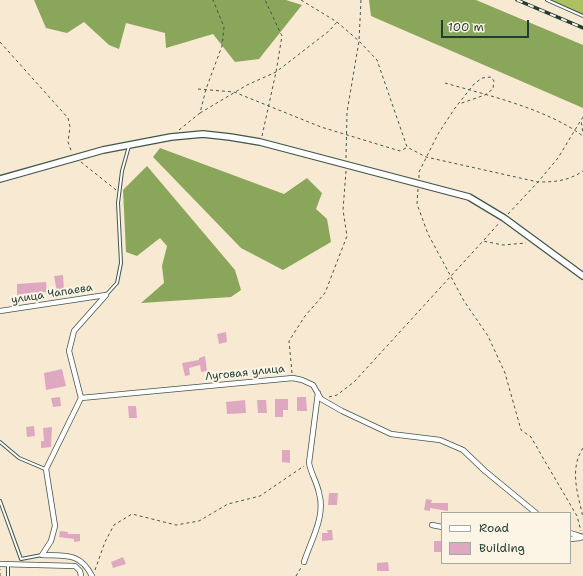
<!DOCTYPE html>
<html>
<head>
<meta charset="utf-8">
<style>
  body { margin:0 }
  #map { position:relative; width:583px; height:576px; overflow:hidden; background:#f8e9d2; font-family:"Shantell Sans",sans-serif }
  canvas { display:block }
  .legend { position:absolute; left:441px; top:512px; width:130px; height:52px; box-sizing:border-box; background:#fcf5e5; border:1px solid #a4ab9e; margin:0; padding:5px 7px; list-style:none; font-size:12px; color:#1f3d34 }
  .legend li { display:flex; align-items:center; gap:8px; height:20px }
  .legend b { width:20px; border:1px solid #a4ab9e }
  .scale { position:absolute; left:441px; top:20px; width:88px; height:18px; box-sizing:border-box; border:2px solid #1f3d34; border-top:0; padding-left:5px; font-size:12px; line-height:14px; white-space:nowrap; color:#1f3d34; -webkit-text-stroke:3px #fcf5e5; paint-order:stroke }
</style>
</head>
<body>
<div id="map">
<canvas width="583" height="576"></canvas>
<ul class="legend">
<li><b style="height:5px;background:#fff"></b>Road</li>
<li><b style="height:11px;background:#dea9c0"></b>Building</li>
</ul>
<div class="scale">100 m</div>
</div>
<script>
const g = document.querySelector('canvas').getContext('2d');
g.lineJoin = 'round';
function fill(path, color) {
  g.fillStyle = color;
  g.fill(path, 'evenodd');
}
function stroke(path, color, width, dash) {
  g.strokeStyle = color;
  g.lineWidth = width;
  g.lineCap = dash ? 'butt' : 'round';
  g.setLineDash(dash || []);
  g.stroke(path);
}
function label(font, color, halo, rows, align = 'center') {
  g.font = font + ' "Shantell Sans",sans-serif';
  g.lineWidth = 4;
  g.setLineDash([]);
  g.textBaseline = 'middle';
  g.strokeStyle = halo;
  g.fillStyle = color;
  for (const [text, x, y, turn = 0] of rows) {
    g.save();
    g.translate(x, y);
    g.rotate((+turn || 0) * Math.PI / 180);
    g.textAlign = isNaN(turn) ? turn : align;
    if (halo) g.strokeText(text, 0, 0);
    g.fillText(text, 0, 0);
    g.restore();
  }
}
fill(new Path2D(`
  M547 0H583V16Z`), '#aec064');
fill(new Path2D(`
  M34 0H286L302 5 259 59 235 62 213 34 166 48 165 33 126 23 119 49 109 45 84 22 67 33 46 28Z
  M369 0H476L583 45V108L371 16Z
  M160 148 284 194 307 178 322 193 316 209 327 219 331 242 283 270 241 248 153 157Z
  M147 166 235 270 241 290 231 297 141 303 164 283 162 266 167 246 160 238 137 256 126 252 123 190Z`), '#8aa65a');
fill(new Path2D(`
  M63 275 64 291 57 292 54 276Z
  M46 282 47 292 17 295V284Z
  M226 332 227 342 219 344 217 334Z
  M205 356 207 371 201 372 200 365 189 368 190 375 185 376 182 363 199 360V358Z
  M62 369 66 386 46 390 44 373Z
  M60 397 61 406 53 407 51 398Z
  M297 397H306L307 411H297Z
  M275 399H288V410H283V417H275Z
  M245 400 246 413 227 414 226 402Z
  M257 400H266L267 413H258Z
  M128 406H136L137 418H129Z
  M34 426 35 436 27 437 26 427Z
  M52 427 51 447 41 448V441H44L43 428Z
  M282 450H290V463L282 462Z
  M329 493H338L337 505H328Z
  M426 499 432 500 431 503H448V511L430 508V511L424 510Z
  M327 530H332L333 540 322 541V533H328Z
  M60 531 68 532V534H80V541L74 542V539L59 537Z
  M434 541H442V552H434Z
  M123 557 126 564 113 568 111 562Z
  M388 562 389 571H377V563Z`), '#dea9c0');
const service = new Path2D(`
  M547 0 583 16
  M106 295 117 283 121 263 118 203 122 171 129 146
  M0 442 19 458 45 469
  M0 501 21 559 42 555
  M8 576V565`);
const minor = new Path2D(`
  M0 311 106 295
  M81 398 293 378 302 380 313 385 321 399 342 411 391 434 440 440 463 450 485 471 536 513
  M432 525 442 527
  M570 533 583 537
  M570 539 580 538
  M304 562C311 540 326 516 319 493 317 482 311 474 309 463L318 393
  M0 564 75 566 80 571 81 576
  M92 576C80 552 65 556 42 555L51 541 55 526 46 469 81 398 69 351 74 331 106 295`);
const tertiary = new Path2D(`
  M0 179 103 150 171 137 203 134 230 137 260 142 469 197 504 218 583 276`);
stroke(service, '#40574c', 4);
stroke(minor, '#40574c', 6);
stroke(tertiary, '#40574c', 8);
stroke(new Path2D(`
  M301 0 337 22 359 41 377 60 407 147 426 157 538 182 558 158 581 120
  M0 42 68 118 70 127 68 142 72 153
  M445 83C487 95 547 109 583 136
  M198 89 234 92 321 127 400 151 406 148
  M200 113 247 85 276 72 329 31 337 22
  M583 117 581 120 583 133
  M179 130 200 113 206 89 222 46 224 27 213 0
  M262 136 276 72 282 36 265 0
  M346 158 347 112 359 41 361 0
  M81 162 116 190
  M419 178V172L438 134 455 108 474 84 482 78 491 77 494 81 493 89 485 95 459 104
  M418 189 417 204 428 234 464 301 488 336 505 373 521 430 531 437 543 458 577 516 581 531
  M508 214 538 182C555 182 568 181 583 171
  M484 240 500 222
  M292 373 289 341 305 316 325 293 347 236 343 210 346 171
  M329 397 337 395 354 382 483 241 503 245 526 243
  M583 448C569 469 578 495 583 517
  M95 570 105 542 114 525 132 514 176 525 199 521 228 504 260 496 304 466
  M0 576V569
  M296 576 302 566`), '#40574c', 1, [3, 3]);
stroke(service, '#fff', 2);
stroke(minor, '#fff', 4.5);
stroke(tertiary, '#fff', 5.5);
const rail = new Path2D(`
  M517 0 583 28`);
stroke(rail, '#1f3d34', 3.5);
stroke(rail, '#fcf5e5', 2, [6]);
label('11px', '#1f3d34', '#fcf5e5', [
  ["улица Чапаева",52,294,-9],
  ["Луговая улица",245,373,-6]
]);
</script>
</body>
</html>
